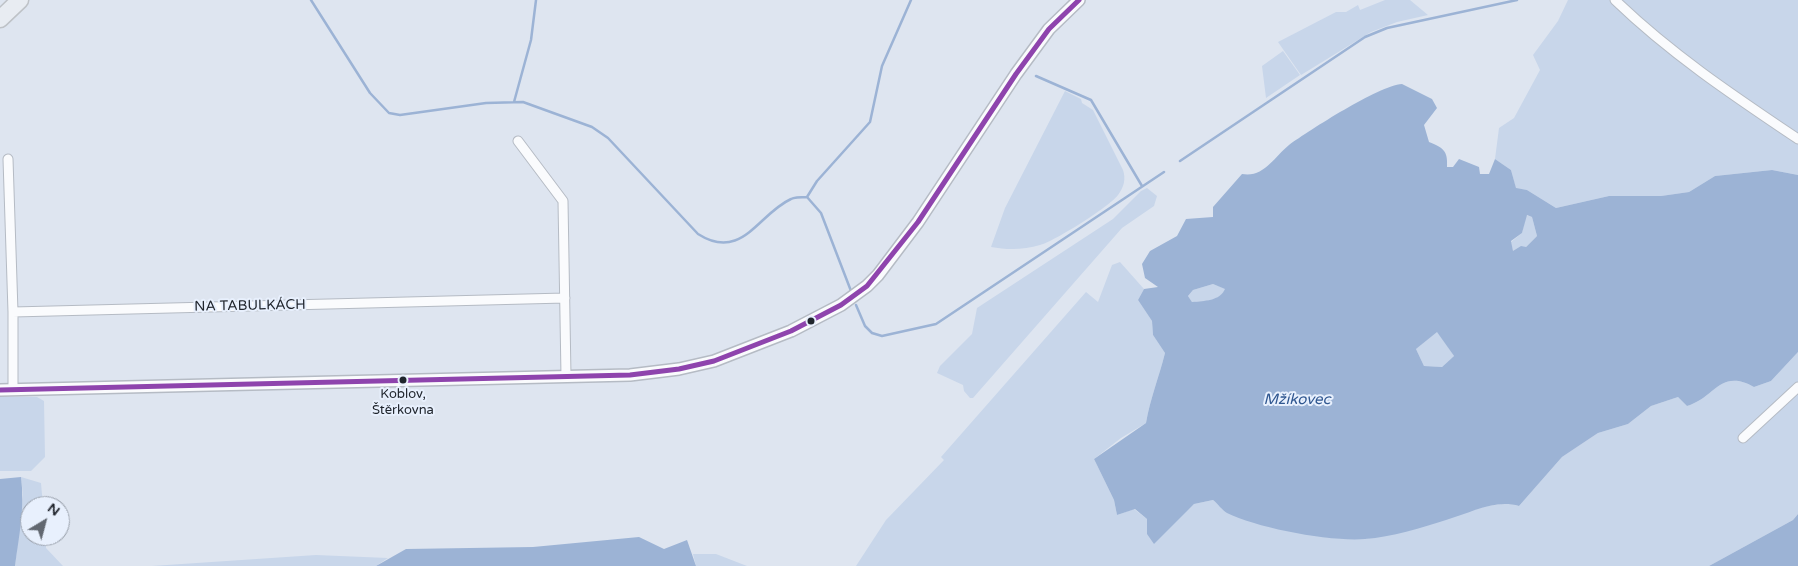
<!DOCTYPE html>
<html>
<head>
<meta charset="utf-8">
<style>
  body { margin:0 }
  #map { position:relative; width:1798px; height:566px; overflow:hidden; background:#dee5f0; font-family:"Varela Round",sans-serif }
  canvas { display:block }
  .north { position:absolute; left:20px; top:496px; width:50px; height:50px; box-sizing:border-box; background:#e8f0fd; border:1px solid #989faa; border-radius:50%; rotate:37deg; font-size:14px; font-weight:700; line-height:20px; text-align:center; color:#20252d }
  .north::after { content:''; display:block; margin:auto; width:18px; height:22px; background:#626871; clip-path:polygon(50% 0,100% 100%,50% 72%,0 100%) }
</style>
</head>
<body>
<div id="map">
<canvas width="1798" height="566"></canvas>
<div class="north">N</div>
</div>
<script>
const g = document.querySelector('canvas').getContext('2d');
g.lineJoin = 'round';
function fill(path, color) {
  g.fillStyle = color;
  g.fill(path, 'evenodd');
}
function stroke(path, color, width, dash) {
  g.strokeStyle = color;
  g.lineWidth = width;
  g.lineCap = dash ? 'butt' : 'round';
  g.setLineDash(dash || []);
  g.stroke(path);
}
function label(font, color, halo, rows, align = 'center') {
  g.font = font + ' "Varela Round",sans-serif';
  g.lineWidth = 4;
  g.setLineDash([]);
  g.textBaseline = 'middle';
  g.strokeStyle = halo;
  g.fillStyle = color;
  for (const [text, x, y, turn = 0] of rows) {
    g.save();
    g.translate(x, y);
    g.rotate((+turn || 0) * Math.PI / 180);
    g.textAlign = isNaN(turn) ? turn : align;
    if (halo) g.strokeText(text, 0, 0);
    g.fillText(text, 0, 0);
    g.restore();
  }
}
fill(new Path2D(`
  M1385 0H1410L1428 15 1397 22 1371 32 1301 75 1278 42 1336 12H1346L1358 5 1360 10Z
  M1568 0H1798V175L1772 170 1715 176 1689 192 1661 196H1609L1556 208 1527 190 1516 189 1511 170 1495 159 1499 128 1514 118 1540 70 1533 55 1558 21Z
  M1283 51 1300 75 1266 98 1262 66Z
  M1065 91 1081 99 1082 103 1093 110 1123 170C1126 179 1124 187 1118 195 1109 207 1055 241 1040 245 1024 250 1007 250 991 247L1005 208Z
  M1147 188 1157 196 1154 206 1122 228 973 398H970L964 391 963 385 937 373 940 366 972 334 977 308 1113 219 1141 191Z
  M1526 215 1532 217 1537 236 1526 247 1513 252 1511 242 1522 233Z
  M1120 262 1144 289 1138 300 1152 321 1153 335 1165 353C1159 377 1150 399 1146 423L1121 438 1094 459 1114 500 1117 515 1134 509 1147 519V534L1176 520 1194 504 1213 500 1227 512 1290 531 1331 538 1365 539 1411 530 1482 507 1508 503 1519 506 1562 457 1598 433 1628 424 1651 406 1678 397 1687 406C1715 398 1720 368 1754 387L1771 381 1798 352V514L1793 520 1709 566H856L886 520 944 460 941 457 1086 292 1098 302 1112 265Z
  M1213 284 1226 289C1219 302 1205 301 1192 302L1188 296 1193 290Z
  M1437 331 1454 356 1442 367 1424 366 1416 349Z
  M0 397H37L44 401 45 457 31 471H0Z
  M21 477 41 483 43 506H30V536H45L46 548 63 566H15L23 495Z
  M693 554H716L747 566H696Z
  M316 555 388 558 376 566H152Z`), '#c8d6ea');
fill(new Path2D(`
  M1402 84 1432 99 1437 108 1424 125 1429 142C1443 148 1448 150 1447 167H1453L1459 159 1479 167 1480 174H1489L1495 159 1511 170 1516 188 1527 190 1556 208 1609 196H1661L1689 192 1715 176 1772 170 1798 175V352L1771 381 1754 387C1720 368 1715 398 1687 406L1678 397 1651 406 1628 424 1598 433 1562 457 1519 506C1494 499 1471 513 1446 520 1421 528 1392 537 1365 539 1331 542 1257 528 1227 513 1222 510 1218 504 1213 500L1194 504 1154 544 1147 534V519L1135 509 1117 515 1114 500 1094 459 1146 423C1150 399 1159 377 1165 353L1153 335 1152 321 1138 300 1144 289 1158 287 1145 278 1142 264 1150 251 1177 236 1186 219 1213 217V207L1242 174C1264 178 1274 157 1289 145 1310 130 1378 86 1402 84ZM1527 215 1532 217 1537 236 1526 247 1521 246 1513 251 1511 241 1522 233ZM1213 284 1225 289C1220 301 1204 301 1192 302L1188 296 1193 290ZM1437 332 1454 356 1442 367 1424 366 1416 349Z
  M21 477C25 508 19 535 15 566H0V479Z
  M1798 514V566H1709L1793 520Z
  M639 537 664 549 687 540 696 566H376L406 549 533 547Z`), '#9cb3d5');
stroke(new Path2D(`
  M311 0 370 93 389 113 400 115 486 103 523 102 592 127 608 138 698 234C742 262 758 214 791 199 795 197 802 197 807 197L821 213 851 291
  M1036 76 1091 100 1142 186
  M514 102 531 40 536 0
  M1180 161 1365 37 1387 28 1517 0
  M807 197 817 181 870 122 882 66 911 0
  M856 305 865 326 872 333 882 336 936 324 1164 172`), '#9cb3d5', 2.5);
const minor = new Path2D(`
  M1615 0C1671 54 1734 96 1798 139
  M518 141 563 201 566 376
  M8 159 13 312
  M13 390V312L565 298
  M1743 438 1798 387`);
const tertiary = new Path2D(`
  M0 390 630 375 679 369 714 361 791 331 841 305 867 286 878 275 918 222 1016 74 1049 29 1079 0`);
const motorway = new Path2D(`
  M0 19 20 0`);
stroke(minor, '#b5bbc4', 11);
stroke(tertiary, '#b5bbc4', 14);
stroke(motorway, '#bec2c7', 19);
stroke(minor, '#fafbfd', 9);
stroke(tertiary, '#fafbfd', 11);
stroke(motorway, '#e8ecf2', 16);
stroke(new Path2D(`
  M0 390 630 375 679 369 714 361 791 331 841 305 867 286 918 222 1016 74 1049 29 1079 0`), '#8e44ad', 5);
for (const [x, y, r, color] of [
  [811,321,4.5,"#20252d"],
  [403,380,4.5,"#20252d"]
]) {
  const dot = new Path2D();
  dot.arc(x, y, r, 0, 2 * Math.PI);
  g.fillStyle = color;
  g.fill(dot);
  stroke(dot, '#e8f0fd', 2);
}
label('13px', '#20252d', '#e8f0fd', [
  ["Koblov,",403,395],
  ["Štěrkovna",403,411]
]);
label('14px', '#20252d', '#e8f0fd', [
  ["NA TABULKÁCH",250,306,-1]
]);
label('italic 15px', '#305790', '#e8f0fd', [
  ["Mžíkovec",1297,400]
]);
</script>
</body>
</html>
